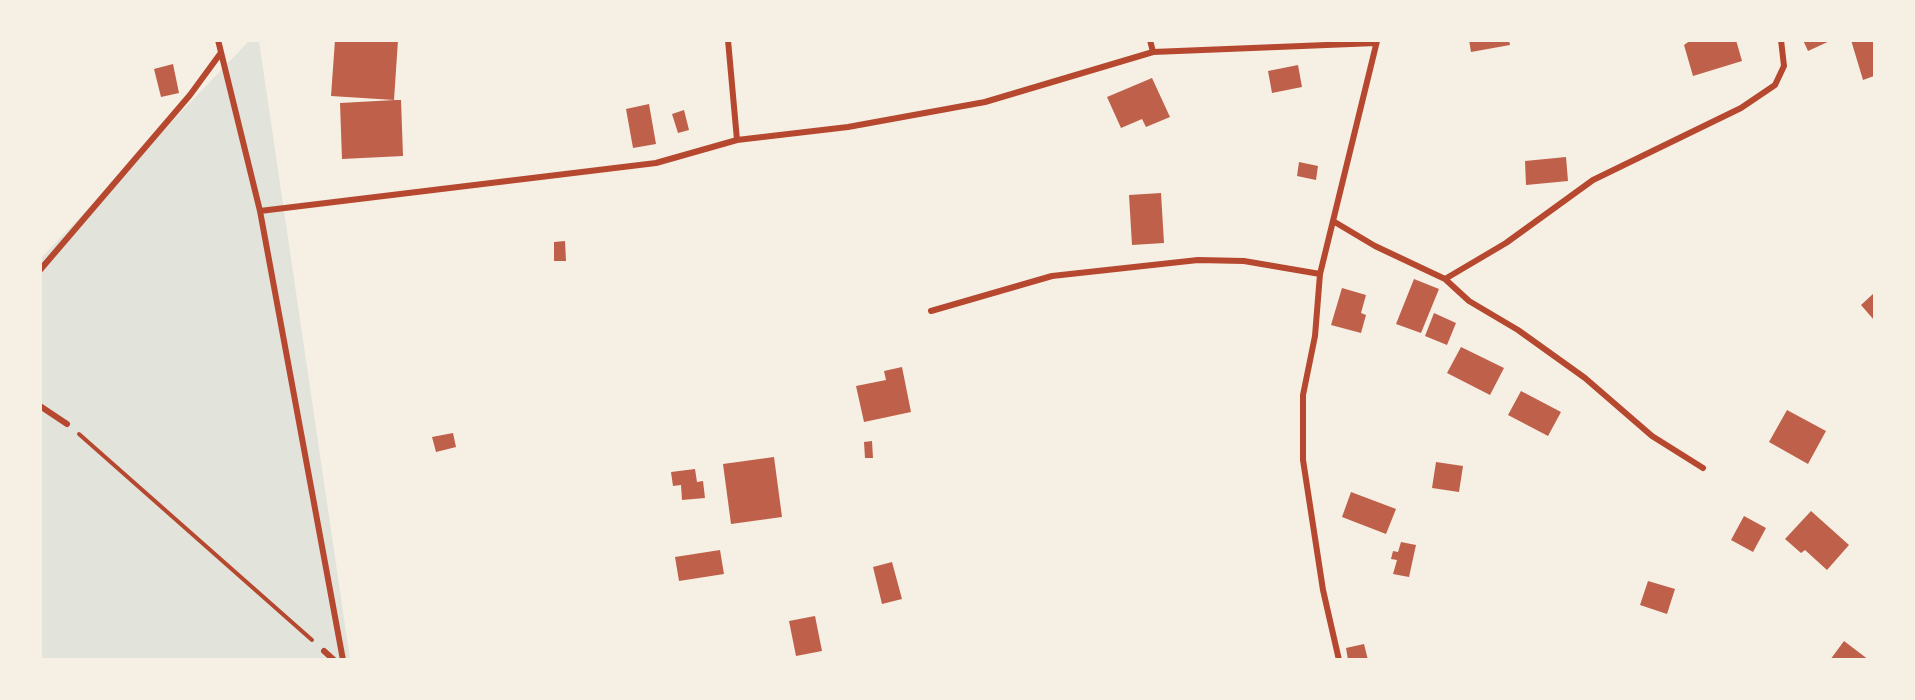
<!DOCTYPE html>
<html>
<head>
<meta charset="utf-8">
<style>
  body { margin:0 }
  #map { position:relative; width:1915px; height:700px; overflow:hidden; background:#f6efe4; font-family:"DM Sans",sans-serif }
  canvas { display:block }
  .frame { position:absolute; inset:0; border:42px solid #f6efe4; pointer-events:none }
</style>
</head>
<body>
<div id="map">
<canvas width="1915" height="700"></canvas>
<div class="frame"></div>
</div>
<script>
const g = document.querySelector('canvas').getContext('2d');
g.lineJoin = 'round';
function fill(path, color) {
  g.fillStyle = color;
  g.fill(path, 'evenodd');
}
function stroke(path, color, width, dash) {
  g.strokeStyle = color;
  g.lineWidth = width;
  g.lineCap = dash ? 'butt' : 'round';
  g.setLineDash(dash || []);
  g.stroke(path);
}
fill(new Path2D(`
  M249 41H259L350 659H41L40 259Z`), '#e2e4dc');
fill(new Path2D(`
  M335 40H398L394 100 331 96Z
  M1469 40H1509L1510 45 1471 52Z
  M1691 40H1736L1742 61 1693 76 1684 45Z
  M1803 40H1832L1808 51Z
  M1851 40H1874V76L1863 80Z
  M173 64 179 93 161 97 154 69Z
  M1298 65 1302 87 1272 93 1268 71Z
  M1152 78 1170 117 1146 127 1142 119 1121 128 1107 97Z
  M395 100H401L403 156 342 159 340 103Z
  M649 104 656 144 633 148 626 109Z
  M684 110 689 130 678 133 672 114Z
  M1566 157 1568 181 1526 185 1525 161Z
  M1299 162 1318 166 1316 180 1297 176Z
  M1161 193 1164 243 1132 245 1129 195Z
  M565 241 566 261H554V242Z
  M1414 279 1439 289 1421 333 1396 324Z
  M1342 288 1366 295 1361 313 1366 315 1361 333 1331 325Z
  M1874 293V320L1861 305Z
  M1434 313 1456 323 1447 345 1425 336Z
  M1461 347 1504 368 1490 395 1447 373Z
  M902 367 911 412 864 422 856 386 886 380 884 371Z
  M1521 391 1561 412 1548 436 1508 415Z
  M1787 410 1826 431 1808 464 1769 442Z
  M453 433 456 447 436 452 432 437Z
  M872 441 873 458H865L864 442Z
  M774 457 782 517 731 524 723 464Z
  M1436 462 1463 466 1459 492 1432 488Z
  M695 469 697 482 703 481 705 498 682 500 681 485 673 486 671 472Z
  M1351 492 1396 509 1386 534 1342 517Z
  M1811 511 1849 545 1827 570 1805 550 1801 553 1785 539Z
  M1744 516 1766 528 1753 552 1731 540Z
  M1401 542 1416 545 1409 577 1393 574 1397 560 1391 559 1393 551 1398 552Z
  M720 550 724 574 679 581 675 557Z
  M892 562 902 599 882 604 873 567Z
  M1648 581 1675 589 1667 614 1640 605Z
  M815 616 822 651 796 656 789 621Z
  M1844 641 1869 660H1830Z
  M1364 644 1368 660H1348L1346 648Z`), '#bf614a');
stroke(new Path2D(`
  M79 434 312 640`), '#b5482f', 4);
stroke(new Path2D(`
  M218 40 260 211 343 660
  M728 40 737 140
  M1150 40 1153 52
  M260 211 656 163 737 140 848 127 985 102 1153 52 1376 43
  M1333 221 1375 246 1445 279 1469 301 1518 330 1585 378 1652 436 1703 468
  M40 270 190 95 220 54
  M1445 279 1506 243 1593 180 1741 108 1775 85 1784 66 1781 40
  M931 311 1052 276 1198 260 1244 261 1320 274
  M40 406 67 424
  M324 651 334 660
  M1339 660 1323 590 1303 460V395L1315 336 1320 274 1377 41`), '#b5482f', 6);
</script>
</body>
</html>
